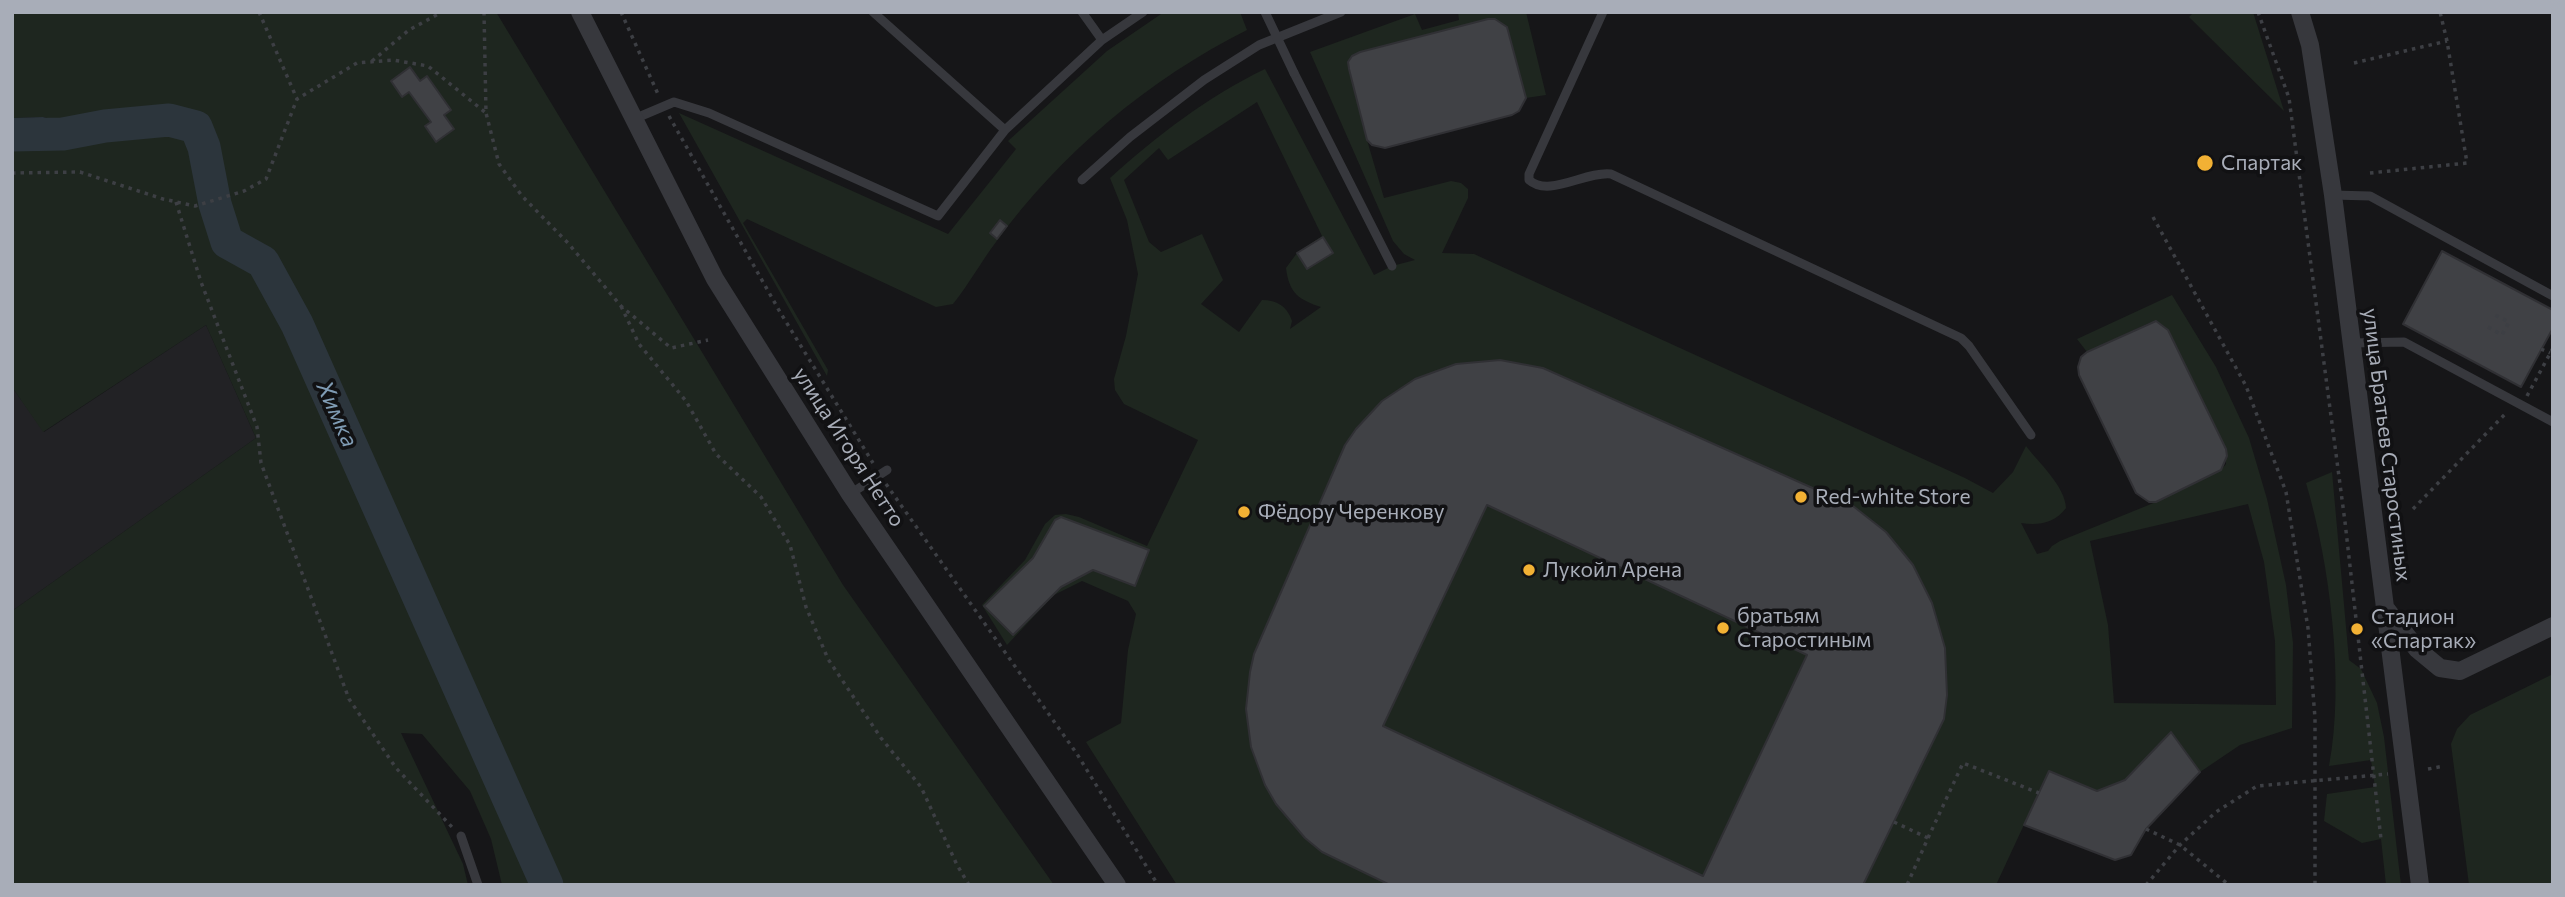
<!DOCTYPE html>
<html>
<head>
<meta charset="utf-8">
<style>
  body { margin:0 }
  #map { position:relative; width:2565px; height:897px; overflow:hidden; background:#161618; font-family:Commissioner,sans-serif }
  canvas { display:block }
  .frame { position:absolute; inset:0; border:14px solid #a8adb8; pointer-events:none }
</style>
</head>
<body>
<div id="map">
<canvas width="2565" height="897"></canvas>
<div class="frame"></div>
</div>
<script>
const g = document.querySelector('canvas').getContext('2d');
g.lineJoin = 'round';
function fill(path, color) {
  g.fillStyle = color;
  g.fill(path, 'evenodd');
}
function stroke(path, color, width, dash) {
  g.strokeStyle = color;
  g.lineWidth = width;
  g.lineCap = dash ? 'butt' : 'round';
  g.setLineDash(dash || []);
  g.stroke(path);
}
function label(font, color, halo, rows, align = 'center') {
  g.font = font + ' Commissioner,sans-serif';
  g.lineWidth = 7;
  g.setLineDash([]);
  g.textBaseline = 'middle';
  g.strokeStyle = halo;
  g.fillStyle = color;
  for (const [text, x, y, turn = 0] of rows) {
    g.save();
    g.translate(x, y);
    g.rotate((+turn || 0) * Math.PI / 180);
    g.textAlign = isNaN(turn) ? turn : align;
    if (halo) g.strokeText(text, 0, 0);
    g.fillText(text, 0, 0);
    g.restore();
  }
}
fill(new Path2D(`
  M206 325 256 438 12 611V387L44 432Z`), '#222225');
fill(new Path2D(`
  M12 12H496L843 585 1054 885H502L491 839 470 791 422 734 401 733 463 864 468 885H12V611L256 438 206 325 43 432 12 387V144L63 134 59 122 43 117 12 118Z
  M1164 12H1240L1247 30C1149 79 1061 153 996 242 981 262 969 284 953 304L936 307 747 219 743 223 828 370 827 376 679 113 948 234 1016 149 1008 141 1107 51Z
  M1458 12H1526L1546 95 1526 98 1507 27 1495 19H1488L1360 52 1348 62 1367 140 1384 198 1451 181 1461 183 1468 189V198L1442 253 1474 254 1965 478 1993 493 2013 472 2026 446C2039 463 2065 486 2066 508 2055 523 2038 526 2021 523L2037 554 2048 551 2052 546 2060 541 2156 502 2221 470 2226 464V449L2168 330C2162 324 2158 321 2149 323L2087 352 2077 339 2172 295 2216 367 2249 438 2267 499 2286 585 2293 643 2292 728 2240 745 2200 772 2171 733 2125 780 2097 791 2049 771 1996 885H1177L1086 742 1121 723 1128 650 1136 614 1128 601 1082 581 1054 595 1007 645 982 605 1025 560 1045 524 1055 515 1066 514 1079 517 1147 546 1198 440 1124 404 1115 390 1114 379 1126 336 1138 274 1127 220 1110 178C1158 135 1207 97 1265 69L1374 275 1392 266 1415 260 1404 254 1393 241 1310 52 1415 14 1422 30 1459 20ZM1257 102 1322 236 1297 253 1286 268C1289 294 1300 300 1321 307L1290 329 1292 321C1287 306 1277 300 1262 300L1239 332 1201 304 1223 280 1202 234 1161 252 1149 242 1124 180 1159 148 1168 160ZM2248 504 2264 562 2275 641 2276 705 2114 703 2108 625 2090 541Z
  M2194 12H2253L2284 111 2189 17Z
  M2332 472 2349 660 2361 669 2377 703 2384 737 2401 885H2386L2381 839 2362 843 2324 821 2327 794 2375 787 2371 760 2329 766C2345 683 2330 564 2306 483Z
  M2553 674V885H2469L2451 744 2457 729 2470 715Z`), '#1e261f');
fill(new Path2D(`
  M43 117 59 122 63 134 12 144V118Z`), '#2c353c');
stroke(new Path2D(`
  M12 135 63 134 105 126 169 120 196 127 204 147 215 204 227 242 263 262 297 324 547 885`), '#2c353c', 33);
const building = new Path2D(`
  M1488 19H1495L1507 27 1526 98 1519 111 1512 115 1385 148 1372 145 1367 140 1349 69 1348 62 1352 56 1360 52Z
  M410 67 420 81 427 76 451 110 444 115 454 129 436 142 425 126 431 122 409 92 402 97 391 81Z
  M1000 220 1007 226 997 239 990 233Z
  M1323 237 1333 253 1307 269 1297 253Z
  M2442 251 2553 310V328L2521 387 2403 324Z
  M2156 321 2168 330 2226 449 2227 456 2221 470 2156 502H2149L2136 493 2079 375 2078 367 2081 357 2087 352Z
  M1500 360 1543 368 1853 506 1886 532 1913 565 1932 603 1945 648 1947 695 1944 719 1863 885H1390L1322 852 1305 838 1276 804 1265 785 1251 747 1246 709 1250 672 1254 654 1345 445 1356 429 1382 401 1415 379 1456 364ZM1487 505 1807 655 1703 876 1383 726Z
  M1061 517 1149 550 1135 586 1093 570 1061 587 1013 635 984 606 1033 558 1055 520Z
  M2171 732 2200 772 2146 829 2131 855 2115 860 2024 825 2049 771 2097 791 2125 780Z`);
fill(building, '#404145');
stroke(building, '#303034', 2);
stroke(new Path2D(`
  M259 12 297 99
  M484 12 486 113 499 164 522 196 568 243 621 306 671 348 708 340
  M621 12 658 94
  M2258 12 2289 98 2345 522 2381 839
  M372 61 409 30 442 12
  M2354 63 2447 41
  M669 116 780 312 873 463
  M12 173 80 172 163 199 195 206 244 191 266 179 297 99 357 63 393 60 428 66 486 113
  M2370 173 2467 163 2447 41 2440 12
  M176 202 201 282 257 427 261 463 349 699 396 768 452 827
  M2153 217 2246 386 2286 492 2308 628 2315 718V885
  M621 306 639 344 686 401 716 454 761 497 790 545 806 607 828 659 881 738 921 787 957 865 969 885
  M2488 327 2502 335 2509 322 2495 315
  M2541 349 2550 353
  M2527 396 2553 348
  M886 484 1077 754 1158 885
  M2413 509 2507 412
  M2428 769 2444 766
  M1894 822 1928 838 1907 885
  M2146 829 2180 845 2229 885
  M1928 838 1963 763 2039 793
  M2146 885 2180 845 2216 812 2257 786 2388 774`), '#3d3f44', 3.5, [3.5, 5]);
stroke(new Path2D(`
  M873 12 1005 130
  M1082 12 1102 40
  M1603 12 1529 174V180C1549 198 1585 171 1611 174L1961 338 1969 346 2031 435
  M1294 73 1392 266
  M634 119 674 102 709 113 938 216 1005 130 1102 40 1143 12
  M1082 180 1130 137 1204 80 1259 45 1341 12
  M2333 195 2370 196 2553 296
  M2352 343 2404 342 2553 422
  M850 494 887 470
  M461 836 478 885`), '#37383d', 9);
stroke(new Path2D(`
  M580 12 715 279 850 494 1117 885
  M2300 12 2310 45 2333 195 2420 885
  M2387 610 2417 649 2440 668 2460 671 2553 626`), '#37383d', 18);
stroke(new Path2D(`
  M1265 12 1294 73`), '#37383d', 9);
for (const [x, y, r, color] of [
  [2205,163,9,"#f2b134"],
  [1801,497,7,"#f2b134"],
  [1244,512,7,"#f2b134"],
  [1529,570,7,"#f2b134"],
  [1723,628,7,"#f2b134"],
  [2357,629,7,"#f2b134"]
]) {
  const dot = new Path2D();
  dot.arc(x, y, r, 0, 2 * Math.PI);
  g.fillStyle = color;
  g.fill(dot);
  stroke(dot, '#111113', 2.5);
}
label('21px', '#a8adb8', '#111113', [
  ["Спартак",2221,163],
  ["Red-white Store",1815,497],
  ["Фёдору Черенкову",1258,512],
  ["Лукойл Арена",1543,570],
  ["братьям",1737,616],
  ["Старостиным",1737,640],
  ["Стадион",2371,617],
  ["«Спартак»",2371,641]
], 'left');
label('21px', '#a8adb8', '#111113', [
  ["улица Братьев Старостиных",2387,445,83],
  ["улица Игоря Нетто",849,447,57]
]);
label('italic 23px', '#7f9bb3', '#111113', [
  ["Химка",337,414,66]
]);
</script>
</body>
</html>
